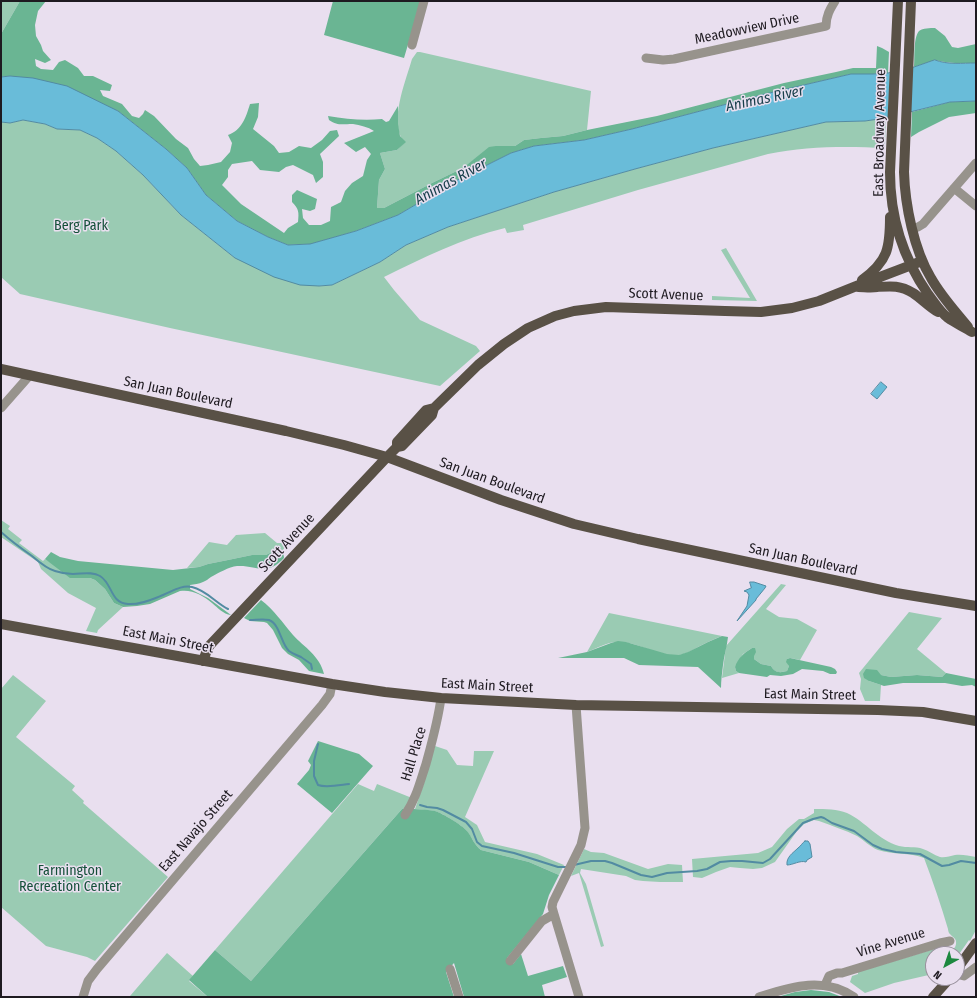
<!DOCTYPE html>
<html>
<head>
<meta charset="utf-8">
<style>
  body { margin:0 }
  #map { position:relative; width:977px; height:998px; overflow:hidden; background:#e9dfef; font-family:"Fira Sans Condensed",sans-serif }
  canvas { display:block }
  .frame { position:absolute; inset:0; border:2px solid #1e1a20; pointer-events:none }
  .north { position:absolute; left:925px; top:946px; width:40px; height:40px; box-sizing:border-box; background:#e9dfef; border:1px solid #98909c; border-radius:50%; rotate:220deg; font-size:11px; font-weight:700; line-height:16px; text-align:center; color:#1e1a20 }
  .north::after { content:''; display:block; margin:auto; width:14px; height:18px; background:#1c883f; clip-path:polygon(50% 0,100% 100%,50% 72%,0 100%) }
</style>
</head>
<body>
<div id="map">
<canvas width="977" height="998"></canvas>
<div class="frame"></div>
<div class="north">N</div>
</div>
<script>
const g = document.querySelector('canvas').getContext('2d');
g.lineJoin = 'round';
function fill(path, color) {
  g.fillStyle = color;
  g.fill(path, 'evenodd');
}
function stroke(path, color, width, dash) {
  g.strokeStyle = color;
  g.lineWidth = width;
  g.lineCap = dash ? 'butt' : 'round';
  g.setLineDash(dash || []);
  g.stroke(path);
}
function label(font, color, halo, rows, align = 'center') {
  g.font = font + ' "Fira Sans Condensed",sans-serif';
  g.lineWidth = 3;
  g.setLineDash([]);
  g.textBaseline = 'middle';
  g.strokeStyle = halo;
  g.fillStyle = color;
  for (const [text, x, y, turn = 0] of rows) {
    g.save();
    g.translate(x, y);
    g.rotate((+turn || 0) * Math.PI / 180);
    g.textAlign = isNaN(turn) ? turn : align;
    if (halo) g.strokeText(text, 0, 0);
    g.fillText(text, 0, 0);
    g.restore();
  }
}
fill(new Path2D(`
  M1 1H20L1 34Z
  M417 52H420L591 91 587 130 563 136 541 138 524 140 515 146 475 159 463 168 432 183 384 208H377L379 180 385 169 380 153 397 150 405 142C403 140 401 138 400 135 392 114 406 80 412 59Z
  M886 118 885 148C847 146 806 146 768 154L638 190 523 225 524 230 507 233 505 228C462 238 423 258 384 277L394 290 420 320 476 346 480 351 440 386 170 328 20 294 1 277V122L10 123 23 120 45 124 57 129 80 130 97 138 116 151 143 175 181 215 235 258 319 286 332 285 380 262 406 245 448 227 554 192 635 169 713 148 826 122 865 121Z
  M726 248 757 301 712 300V296L750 298 721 250Z
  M1 520 10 526 8 529 22 540 19 543 43 561 45 559 53 564 80 578H90L95 580 105 589 114 603 123 607 98 630 97 633 86 631 96 608 68 593 41 569 38 562 1 537Z
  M265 533 277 543H283L285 545V547L283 550 274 551 266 555H252L228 560 208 564 199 567 187 568 209 542 227 545 236 535Z
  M781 584 786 585 766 609 779 617 797 619 817 630 800 660 790 658 787 659 789 666 787 671C779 673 775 673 771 666L761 664 754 659 752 648 743 654 735 667 736 671 739 673 722 678 726 646Z
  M909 612 942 618 917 649 946 673 942 677 917 675 891 677 881 675 869 681 881 685 880 701H865L860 689 861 679 859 673Z
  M609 613 722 636C717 638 712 640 708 642 698 646 690 653 680 655 661 658 639 642 619 642 609 641 597 648 587 652Z
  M13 675 46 701 16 737 75 786 72 790 84 801 83 803 168 877 95 961 87 957 46 946 1 907V689Z
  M435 746 447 750 457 765 473 766 474 751H494L465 817 477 825 485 842 537 854 564 865 559 875 529 862 481 850C474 845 472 837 466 830 461 825 441 812 434 811 428 810 421 810 415 809L423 786Z
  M358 784 374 791 377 784 412 798 407 808 402 809 251 981 215 950Z
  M814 809C826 809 837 809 847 813 866 822 878 840 899 846 907 848 915 846 923 849 929 851 934 855 940 857 945 858 950 856 955 855 962 854 969 856 976 857V930L970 941 969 940 957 957V954H933V974L894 983 865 993 850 982 852 976 858 974V972L941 947C947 949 955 952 956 944 957 938 952 937 950 934 949 934 948 930 948 929 941 905 933 882 924 858 910 852 893 855 878 850 870 847 864 840 857 836 845 830 832 826 819 821L814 820 804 824 797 831 775 862 762 868 753 869 740 868 730 867 716 872 702 878 693 877 692 859 758 853 772 847 787 829 799 819H804L814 813Z
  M584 849 591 852 604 853 648 869 668 864 682 865 683 882H660L643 881 635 880 626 876 581 869 580 873 586 884 604 946 601 947 579 873 571 876Z
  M167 953 193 976 189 981 208 997H131L130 996Z`), '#9acbb3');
fill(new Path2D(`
  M20 1H46L38 11 35 25 36 36 41 45 43 51 51 60 45 63 35 59 36 66 41 69 53 70 59 62 65 60 78 68 84 76H93L112 85 110 91 100 90 103 96 122 104 132 116 139 118 143 114 145 110 154 116 176 139 188 148 194 159 200 166 208 165 221 162 230 152 232 143 228 135C242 130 246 117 250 104L259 103 258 117 253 129 274 146 279 153 289 152 299 146 311 148 322 140 330 131 337 130 339 136 320 154 323 162V177L316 183 313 175 293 165 286 167 279 172 260 170 252 161 232 164 228 170V177L222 185 241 204 284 233 288 228 298 222C299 212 299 209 292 202V195L297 190 317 199 315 209 310 211 302 209 303 218 309 225H321L330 221 331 207 341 202 345 191 352 183 363 176 367 160 371 154 365 147 356 152 344 143 374 131C368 127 360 125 353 124 342 124 338 126 329 120L328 116C346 119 364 121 382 119L386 122 389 121 398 106V124L400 136 406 142 397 150 380 153 385 169 379 180 377 208H384L432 183 463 168 489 147 496 146H515L524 140 541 138 563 136 587 130 657 116 784 83 836 72 853 68H876L877 46 882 48 889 52 888 73 873 74H851L765 94 632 129 584 140 534 146 511 153 461 178 398 215 356 231 311 244 288 245 268 237 237 221 206 195 187 168 166 149 118 111 10 76 1 77V34Z
  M333 1H421L404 58 324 35Z
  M935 28 945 36 952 47 958 48 976 44V63C962 63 948 64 935 60L914 67C915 59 913 38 919 31 923 28 930 28 935 28Z
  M976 101V113L949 117 919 132 911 137 912 112 950 102Z
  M283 550 284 558C266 577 258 565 237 566 229 567 218 573 211 577 208 579 206 581 203 582 199 584 194 584 190 585V589L208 598 231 615C223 614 218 608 212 603 204 596 192 589 180 591L150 604 137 606 123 607 114 603 105 589 95 580 90 578H70L45 559 51 552 60 557 78 561 173 570 199 567 208 564 228 560 252 555H266L274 551Z
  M261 600C274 610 282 622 293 635 304 647 320 656 324 674L309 671 299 660 288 654 282 648 273 630 267 623 264 622 250 621 244 618Z
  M722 636 728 637C727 646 724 656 723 665 722 673 721 681 721 688L698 667 639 665 624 658H558L587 652 611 643 618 641 626 642 667 654 679 655 688 652 708 642Z
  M752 648H755L756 652 754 656V659L761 664 771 666C775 673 780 673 787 671L789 666 786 662 787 659 790 658 831 667 835 669 837 672 836 674H830L823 671 802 669 793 674 781 676 770 675 767 677 739 673 736 671 735 667C738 658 744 653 752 648Z
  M866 669 877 670 881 675 891 677 917 675 942 677 946 673 976 679V687L972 685 962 686 945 683H903L884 686 869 681 864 678 863 674Z
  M318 741 359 754 373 766 332 813 297 784 309 770 311 765 308 761Z
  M407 808C416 810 426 809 435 811 442 813 462 825 467 831 472 837 474 845 481 850L529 862 559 875 549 895 543 914 507 958 513 964 521 954 528 976 563 966 567 977 542 985 545 997H464L454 963 446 972 454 997H208L189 980 215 950 251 981 402 809Z
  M811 990 829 992 842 997H777L795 992Z`), '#6ab593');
const water = new Path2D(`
  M935 60C948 65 962 63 976 63V101L950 102 886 118 865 121 826 122 713 148 635 169 554 192 448 227 406 245 380 262 332 285 319 286 300 285 274 277 235 258 181 215 143 175 116 151 97 138 80 130 57 129 45 124 23 120 10 123 1 122V77L10 76 33 78 67 86 118 111 166 149 187 168 206 195 237 221 268 237 288 245 310 244 356 231 398 215 461 178 511 153 534 146 584 140 632 129 765 94 851 74H873L888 73 914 67Z
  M881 382 887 387 877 399 871 394Z
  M750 582H754L766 586 765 588 756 599V600L737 621 747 606 749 595 747 592 744 591 751 588Z
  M805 841H808L810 844 812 857 807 860 806 862C800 860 793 865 787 865 786 857 793 853 798 848 801 846 802 843 805 841Z`);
fill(water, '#69bcd9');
stroke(water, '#528ba2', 1);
fill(new Path2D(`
  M912 66 910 114 888 120 890 70Z`), '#e9dfef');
stroke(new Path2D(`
  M1 532C11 541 22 549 32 556 39 562 47 569 55 571 61 573 67 574 73 574 82 574 92 571 100 576 113 584 110 603 128 604 140 605 153 599 163 595 173 591 181 585 192 587 206 590 216 603 228 609
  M250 620C256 620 263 619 269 620 280 624 281 644 289 651 293 654 297 655 301 657 304 659 308 662 311 664L312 669
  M318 744 314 761V776L318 785C326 788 340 785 349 784
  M420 805 427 807 437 808 443 810 466 822 472 829 477 842 482 846 514 853 558 867H566
  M574 865 591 861H605L612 863 641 875 652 877 667 873 697 871 707 869 720 862 731 861H742L763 863 770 859 803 823 813 819 821 817 824 818 832 823 854 831 873 845 882 849 896 852 920 854 942 866 949 865 961 861 976 863`), '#528ba2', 2);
stroke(new Path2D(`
  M412 45 424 1
  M646 58 663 60 674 59 826 26C826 16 830 9 835 1
  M954 188 976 206
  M912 229 918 227 923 224 976 163
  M1 408 30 375
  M576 705 585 828 581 845 553 902 552 907 554 914 579 997
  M405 815C416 799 420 782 426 764 432 742 438 721 441 698
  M510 961 542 921 554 914
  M450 969 459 997
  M957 973 960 975 964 976 976 967
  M825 985 829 976 837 973H842L940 943 950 941
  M83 997 88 981 97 969 322 705 330 694 332 684
  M759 997C791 987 823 976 854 997`), '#97938c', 9);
stroke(new Path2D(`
  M898 1 890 172C890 216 903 258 928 294 934 302 940 312 948 318 955 323 964 327 972 332
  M911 1 904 172C905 205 914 250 931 278 941 296 955 311 968 327
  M862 280C888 261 890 248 890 217
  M858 287C864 287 871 288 877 287 891 286 900 285 913 293 922 299 929 307 938 312
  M1 369 286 431 344 445 387 457 501 500 574 524 638 539 896 593 976 606
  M397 447V442L426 410 434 408 478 365 504 344 528 328 555 316 574 311 606 307 725 311 761 312 792 308 819 301 859 285 922 261
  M1 624 332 684 385 692 441 698 576 705 878 710 923 712 976 721
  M203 661 207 650 210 645 387 457 397 447 402 446 432 415 434 408
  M957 969 976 943
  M933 997 950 978`), '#595146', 10);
label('14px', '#1e1a20', '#e9dfef', [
  ["Meadowview Drive",747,29,-12],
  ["East Broadway Avenue",880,133,-89],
  ["Scott Avenue",666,295,2],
  ["San Juan Boulevard",178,393,12],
  ["San Juan Boulevard",492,481,20],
  ["Scott Avenue",287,543,-47],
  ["San Juan Boulevard",803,560,12],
  ["East Main Street",168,640,11],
  ["East Main Street",487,686,3],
  ["East Main Street",810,695,1],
  ["Hall Place",414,754,-73],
  ["East Navajo Street",196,831,-49],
  ["Vine Avenue",891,943,-17]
]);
label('14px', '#145039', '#e9dfef', [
  ["Berg Park",81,226],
  ["Farmington",70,871],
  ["Recreation Center",70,887]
]);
label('italic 15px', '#183f4b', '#e9dfef', [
  ["Animas River",765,99,-12],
  ["Animas River",451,182,-29]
]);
</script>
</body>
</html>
